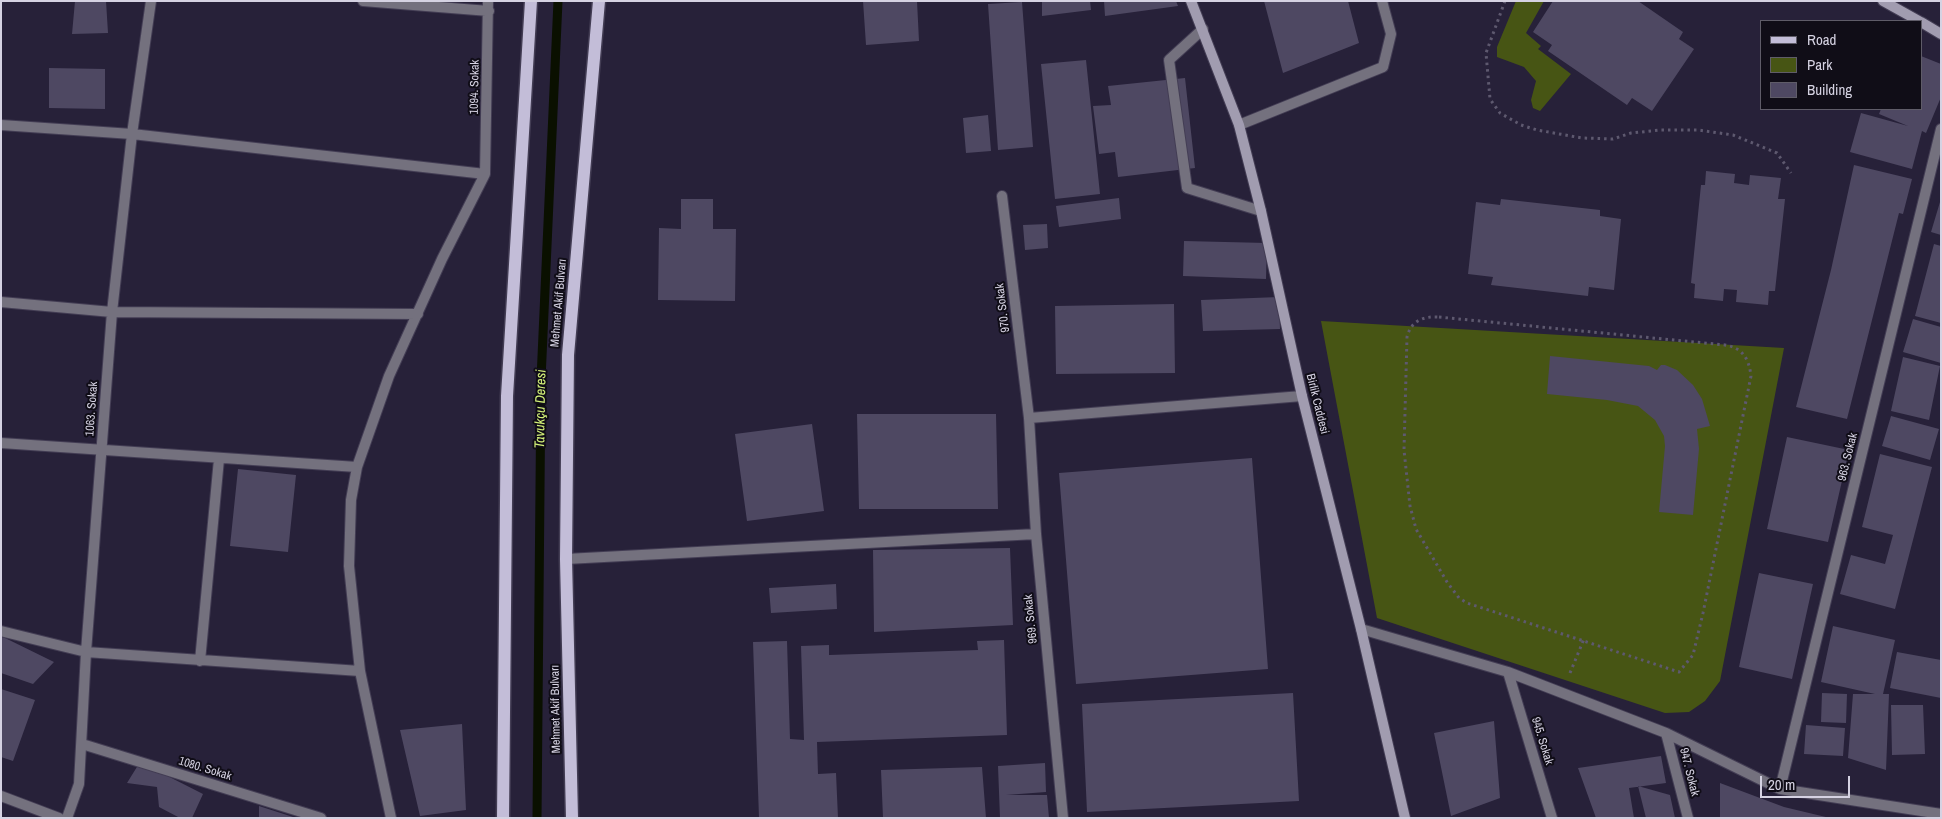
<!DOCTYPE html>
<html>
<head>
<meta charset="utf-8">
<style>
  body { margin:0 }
  #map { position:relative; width:1942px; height:819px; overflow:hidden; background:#272139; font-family:"Archivo Narrow",sans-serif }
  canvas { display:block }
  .frame { position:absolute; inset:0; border:2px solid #d5d2e2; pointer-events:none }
  .legend { position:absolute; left:1760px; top:20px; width:162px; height:90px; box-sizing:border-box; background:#100d17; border:1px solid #5f5c68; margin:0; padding:6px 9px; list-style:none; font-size:15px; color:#d5d2e2 }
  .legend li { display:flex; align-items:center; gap:10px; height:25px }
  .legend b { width:25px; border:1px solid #5f5c68 }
  .scale { position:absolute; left:1760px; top:776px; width:90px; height:22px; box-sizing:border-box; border:2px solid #d5d2e2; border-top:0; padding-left:6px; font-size:15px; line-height:18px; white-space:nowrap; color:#d5d2e2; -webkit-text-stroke:4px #100d17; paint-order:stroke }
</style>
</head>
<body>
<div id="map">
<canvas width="1942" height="819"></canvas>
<div class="frame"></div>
<ul class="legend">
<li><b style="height:6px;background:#c3bdd8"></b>Road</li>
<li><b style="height:14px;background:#475514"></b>Park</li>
<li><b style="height:14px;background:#4e4862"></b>Building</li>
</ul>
<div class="scale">20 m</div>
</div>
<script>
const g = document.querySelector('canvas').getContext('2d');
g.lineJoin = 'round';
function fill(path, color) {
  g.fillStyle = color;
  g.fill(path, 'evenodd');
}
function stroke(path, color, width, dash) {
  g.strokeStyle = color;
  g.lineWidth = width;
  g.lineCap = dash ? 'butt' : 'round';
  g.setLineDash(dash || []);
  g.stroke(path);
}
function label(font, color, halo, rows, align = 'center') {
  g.font = font + ' "Archivo Narrow",sans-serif';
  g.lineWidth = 4;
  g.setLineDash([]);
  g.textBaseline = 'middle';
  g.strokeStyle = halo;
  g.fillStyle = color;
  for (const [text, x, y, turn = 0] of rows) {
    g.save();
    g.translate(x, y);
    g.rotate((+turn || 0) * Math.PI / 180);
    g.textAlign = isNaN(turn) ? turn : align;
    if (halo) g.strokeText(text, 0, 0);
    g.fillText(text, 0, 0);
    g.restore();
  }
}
fill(new Path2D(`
  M1516 1H1544L1526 33 1541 46 1538 49 1571 74 1540 111 1533 108 1531 100 1536 81 1524 67 1497 57V47Z
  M1321 321 1784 348 1720 681 1705 701 1689 712 1665 713 1377 618Z`), '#475514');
stroke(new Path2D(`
  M537 818 541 379 558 1`), '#0a1000', 9);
fill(new Path2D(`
  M75 1H106L108 33 72 34Z
  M863 1H917L919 41 866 45Z
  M1042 1H1090L1091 10 1042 16Z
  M1104 1H1176L1178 6 1105 16Z
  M1264 1H1348L1359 43 1283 73Z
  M1553 1H1638L1683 32 1679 39 1694 49 1652 111 1632 98 1627 105 1548 51 1552 45 1533 32Z
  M1022 2 1033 147 998 150 988 4Z
  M1921 56 1941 64V97L1926 133 1922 131 1912 169 1850 152 1861 113 1908 126 1879 114 1881 109H1921Z
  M1086 60 1100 194 1055 199 1041 64Z
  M49 68 105 69V109L49 108Z
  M1185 78 1195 168 1118 177 1115 152 1099 154 1093 106 1111 105 1108 86Z
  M988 115 991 151 966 153 963 118Z
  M1854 165 1912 179 1903 214 1899 213 1847 419 1796 407 1831 270Z
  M1706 171 1735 174 1734 183 1749 185 1750 175 1781 178 1778 199H1785L1775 291H1769L1768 305 1736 302 1737 290 1724 289 1723 301 1694 298 1695 284 1691 283 1701 185H1705Z
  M1119 198 1121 219 1059 227 1056 206Z
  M681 199H713V229H736L735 301 658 300 659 228 681 229Z
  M1501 199 1600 210V216L1621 219 1614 290 1589 287 1588 296 1491 285 1493 277 1468 274 1476 202 1500 205Z
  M1940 202H1941V235L1931 232Z
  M1047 224 1048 248 1025 250 1023 225Z
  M1184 241 1267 243 1266 279 1183 276Z
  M1934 244 1941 246V323L1915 316Z
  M1279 297 1280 329 1203 331 1201 300Z
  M1174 304 1175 373 1056 374 1055 306Z
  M1913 319 1941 327V363L1903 352Z
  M1550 356 1649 366 1657 370 1661 365H1665L1677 370 1693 385 1702 399 1710 426 1697 429 1699 449 1693 515 1659 512 1665 446 1664 436 1655 420 1638 406 1607 400 1547 394Z
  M1903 357 1940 366 1929 420 1891 411Z
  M857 414H996L998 509H859Z
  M1891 416 1939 429 1930 460 1882 446Z
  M812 424 824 511 747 521 735 434Z
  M1787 437 1849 450 1828 542 1767 529Z
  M1880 454 1932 467 1895 609 1840 594 1851 555 1885 564 1893 535 1862 527Z
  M1252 458 1268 669 1076 684 1059 473Z
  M238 469 296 475 288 552 230 546Z
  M1010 548 1013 625 874 632 873 550Z
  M1759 573 1813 584 1792 679 1739 667Z
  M836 584 837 609 771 613 769 588Z
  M1833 626 1895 640 1883 694H1889L1886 770 1848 758 1853 694H1875L1821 682Z
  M1 636 54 662 33 684 1 673Z
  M1004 640 1007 735 817 742 818 774 836 773 838 818H759L753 642 787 641 790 739 804 740 801 646 829 645V655L978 650 977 641Z
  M1897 652 1941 660V698L1890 688Z
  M1 689 35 700 13 761 1 757Z
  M1293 693 1299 801 1087 812 1082 704Z
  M1822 693 1847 694 1846 723 1821 722Z
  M1891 705H1923L1925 754 1892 755Z
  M1494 721 1500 798 1451 816 1434 733Z
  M462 724 466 810 420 816 400 730Z
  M1806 725 1845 728 1843 756 1804 754Z
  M1661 756 1666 783 1629 788 1634 818H1596L1578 768Z
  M140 762 203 794 192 818H180L159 807 157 787 127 783Z
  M1045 763 1046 792 1006 795H1047L1049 818H1000L998 766Z
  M982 767 986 818H883L881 770Z
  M1720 783 1784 807 1830 818H1720Z
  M1638 786 1670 795 1675 818H1646Z
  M259 806 293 817V818H259Z`), '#4e4862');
const service = new Path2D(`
  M1203 29 1169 60 1187 188 1261 211`);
const minor = new Path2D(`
  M363 1 489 11
  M1 125 132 134 485 174
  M1239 125 1383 67 1391 34 1382 1
  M1002 196 1029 418 1036 534 1063 818
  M1 302 112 312 418 314
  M1029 418 1302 396
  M1 443 357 467
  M566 559 1036 534
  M1361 629 1508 672 1666 733 1780 789 1941 814
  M1 631 86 652 360 671
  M200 661 219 459
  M1508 672 1552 818
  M1666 733 1688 818
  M82 744 321 818
  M1780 789 1941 129
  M1 796 59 818
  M67 818 79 784 86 652 112 312 132 134 151 1
  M391 818 360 671 349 566 351 500 357 467 389 376 442 259 485 174 488 1`);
const secondary = new Path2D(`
  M1191 1 1239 125 1261 211 1302 396 1361 629 1405 818
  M1883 1 1919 21
  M1921 22 1941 34`);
const primary = new Path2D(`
  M503 818 507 396 531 1
  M572 818 566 559 568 355 599 1`);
stroke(service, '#433d54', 12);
stroke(minor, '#433d54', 12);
stroke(secondary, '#433d54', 12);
stroke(primary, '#433d54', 15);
stroke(new Path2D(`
  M1505 1 1486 53 1490 99 1500 113 1521 125 1537 130 1582 138 1613 139 1631 133 1661 130H1698L1733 135 1777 153 1791 173
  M1439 317 1725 345C1743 348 1749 359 1751 376L1703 613 1693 655 1679 672 1467 603 1459 598 1447 582 1416 529 1410 506 1404 450 1407 337C1411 321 1423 316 1439 317Z
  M1570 673 1584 639`), '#5e596f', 3, [2.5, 4]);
stroke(service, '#74717e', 10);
stroke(minor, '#74717e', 10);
stroke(secondary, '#a19cb0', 10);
stroke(primary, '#c3bdd8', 12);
label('12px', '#d5d2e2', '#100d17', [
  ["1094. Sokak",475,87,-89],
  ["Mehmet Akif Bulvarı",559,303,-85],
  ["970. Sokak",1003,308,-97],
  ["Birlik Caddesi",1317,404,76],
  ["1063. Sokak",92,409,-86],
  ["963. Sokak",1848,457,-76],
  ["969. Sokak",1031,619,-96],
  ["Mehmet Akif Bulvarı",556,709,-91],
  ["945. Sokak",1542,741,73],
  ["1080. Sokak",205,769,17],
  ["947. Sokak",1689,772,76]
]);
label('italic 14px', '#d3f179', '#100d17', [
  ["Tavukçu Deresi",541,409,-89]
]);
</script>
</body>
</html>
